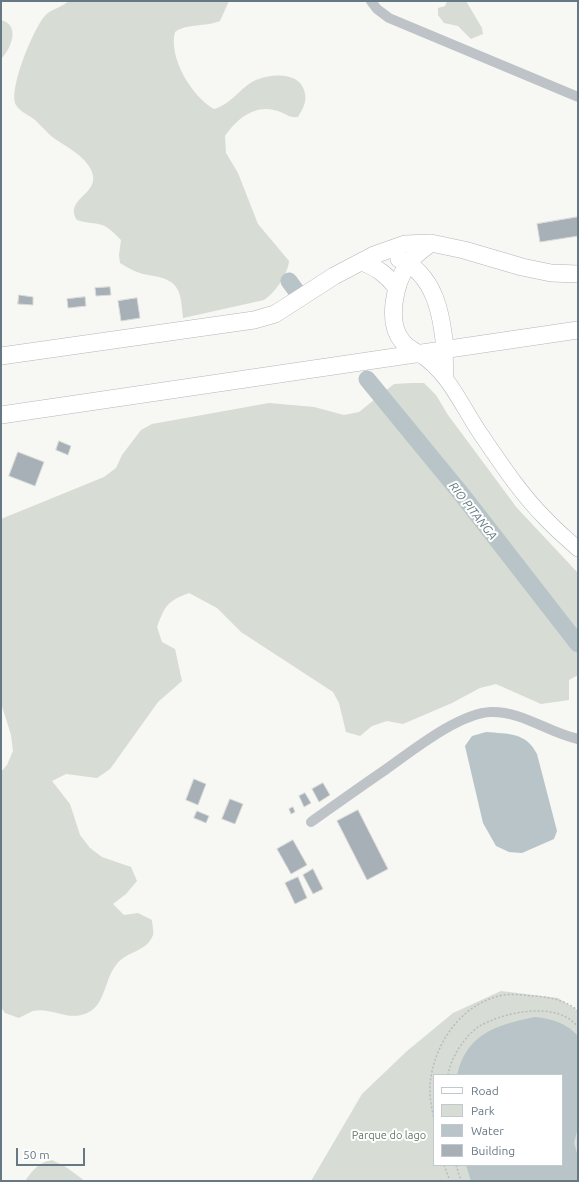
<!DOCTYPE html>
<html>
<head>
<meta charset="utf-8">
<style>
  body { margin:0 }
  #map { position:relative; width:579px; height:1182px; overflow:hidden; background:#f7f7f4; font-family:Ubuntu,sans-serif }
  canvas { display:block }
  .frame { position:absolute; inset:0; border:2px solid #677885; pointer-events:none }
  .legend { position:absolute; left:433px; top:1074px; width:130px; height:92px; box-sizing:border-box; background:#fff; border:1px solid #c2c9ce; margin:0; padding:5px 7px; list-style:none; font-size:12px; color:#677885 }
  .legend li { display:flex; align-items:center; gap:8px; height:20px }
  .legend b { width:20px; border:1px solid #c2c9ce }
  .scale { position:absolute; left:16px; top:1148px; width:69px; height:18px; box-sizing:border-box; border:2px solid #677885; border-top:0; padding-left:5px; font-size:12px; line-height:14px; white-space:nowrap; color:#677885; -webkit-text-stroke:3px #fff; paint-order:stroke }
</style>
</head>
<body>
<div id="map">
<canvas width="579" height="1182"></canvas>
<div class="frame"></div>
<ul class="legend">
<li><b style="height:5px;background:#fff"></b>Road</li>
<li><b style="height:11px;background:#d7dcd4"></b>Park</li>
<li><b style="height:11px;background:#b8c4c8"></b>Water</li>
<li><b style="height:11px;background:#a7b0b6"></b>Building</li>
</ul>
<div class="scale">50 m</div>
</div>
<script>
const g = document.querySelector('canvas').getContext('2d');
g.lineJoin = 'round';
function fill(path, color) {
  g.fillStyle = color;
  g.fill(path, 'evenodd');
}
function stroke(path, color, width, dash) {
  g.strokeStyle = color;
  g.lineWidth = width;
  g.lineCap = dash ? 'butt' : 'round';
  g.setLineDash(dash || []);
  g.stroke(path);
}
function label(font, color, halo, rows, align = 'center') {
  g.font = font + ' Ubuntu,sans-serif';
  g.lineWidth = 4;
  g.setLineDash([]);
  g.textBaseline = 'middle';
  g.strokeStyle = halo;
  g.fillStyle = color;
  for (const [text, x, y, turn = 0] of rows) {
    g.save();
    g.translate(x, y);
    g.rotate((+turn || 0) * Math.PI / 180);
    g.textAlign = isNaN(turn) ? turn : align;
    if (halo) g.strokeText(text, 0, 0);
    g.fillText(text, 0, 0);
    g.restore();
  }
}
fill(new Path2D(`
  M69 1H229L220 21C206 27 187 23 175 32 168 57 192 97 214 109 233 104 242 84 259 79 275 73 302 73 305 94 307 102 302 110 298 117 289 118 286 114 278 111 256 103 236 119 225 136L226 153 238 173 258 224 289 261C288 274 275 293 264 300L183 318C182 311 182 303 180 296 176 277 157 277 143 274 135 272 127 267 120 263L119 255 121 240C100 218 101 227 77 220 63 197 105 194 90 168 81 152 63 146 50 135 45 130 40 125 35 120 29 115 20 112 16 105 8 90 33 30 44 17 50 9 61 8 69 1Z
  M447 1H466L482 28 483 34 471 39 458 26 444 23 438 15V8L445 6Z
  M1 20C21 25 11 49 1 59Z
  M412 383H424L436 395 448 415 517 508 578 573V675L569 680V700L541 704 496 684 480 688 452 703 403 724 387 721 372 726 360 736 346 732 339 703 333 692 241 632 217 608 189 593C167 601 165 606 157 627L162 642 175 649 182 681 158 702 110 769 97 778 66 774 52 781 70 804 80 835 90 848 102 857 131 867 137 881 126 894 113 904 124 915 138 913 152 920C152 924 154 931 153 935 147 952 126 951 116 965 103 981 106 1010 81 1015 65 1019 49 1007 33 1011 28 1013 23 1016 19 1018L5 1013 1 1007V772L7 765 13 751 11 735 1 703V519L104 477 116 468 122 455 141 430 152 424 269 403 314 407 344 415 359 412 394 384Z
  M501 991 558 998 578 1011V1181H311L362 1094 407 1051 453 1013ZM434 1075H562V1165H434Z
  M52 1160 66 1167 85 1181H25C32 1171 39 1162 52 1160Z`), '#d7dcd4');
fill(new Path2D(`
  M486 732C508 734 526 732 537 754L557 831 554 839 522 853 509 852 496 846 483 823 465 746 472 736Z
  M535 1017C553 1019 566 1023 578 1036V1127L574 1143 578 1157V1181H471L466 1165H562V1075H457C467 1033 497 1025 535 1017Z`), '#b8c4c8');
stroke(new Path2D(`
  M289 281 297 292
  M367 379 463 496 578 644`), '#b8c4c8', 17);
const building = new Path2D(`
  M578 217V236L540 242 537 224Z
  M110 287 111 295 96 296 95 288Z
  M19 295 33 297V305L18 304Z
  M85 297 86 306 68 308 67 299Z
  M137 298 140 318 121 321 118 301Z
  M59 441 71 446 68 455 56 450Z
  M18 452 44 462 35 486 9 476Z
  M194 779 206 784 198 805 186 800Z
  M323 783 330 795 319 802 312 789Z
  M305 793 311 803 304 807 299 796Z
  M230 799 243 804 235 824 222 819Z
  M293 807 295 812 291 814 289 809Z
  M358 810 388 869 367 880 337 821Z
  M197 811 209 816 206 823 194 818Z
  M293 840 307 865 291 874 277 849Z
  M313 869 323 889 313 894 303 875Z
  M298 877 307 898 295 904 285 883Z`);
fill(building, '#a7b0b6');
stroke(building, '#d9d9d7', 1);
const secondary = new Path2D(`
  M445 350 446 379
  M419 354C449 373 461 405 480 433 500 462 520 493 545 518 555 529 567 539 578 549`);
const trunk = new Path2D(`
  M399 259C435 274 442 315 445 350
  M362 262C377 268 386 274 396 287
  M419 354C414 351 406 347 402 341 386 322 395 283 408 264 413 256 423 249 431 243
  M1 356 254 320 275 314 334 276 374 255 405 244 431 243 464 250 522 267 551 273 578 274
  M1 415 578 330`);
stroke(secondary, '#b1b7bb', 16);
stroke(trunk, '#b2b6ba', 18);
stroke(new Path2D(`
  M448 1075C450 1059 465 1036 478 1027 503 1012 557 1000 578 1027
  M434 1120C432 1109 429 1096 430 1084 434 1045 459 1006 499 996 510 993 522 995 533 996 549 997 566 1000 578 1011
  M444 1165 450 1181
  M456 1165 461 1181`), '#b9bcbf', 1.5, [2, 2]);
stroke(new Path2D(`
  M371 1 377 9 389 18 578 97
  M311 822C335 805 360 787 385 770 412 751 459 713 491 712 522 711 549 733 578 739`), '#bec3c7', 10);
stroke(secondary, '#fff', 15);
stroke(trunk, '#fff', 17);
label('11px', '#667762', '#fff', [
  ["Parque do lago",389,1135]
]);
label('italic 12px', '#637981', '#fff', [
  ["RIO PITANGA",473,511,52]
]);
</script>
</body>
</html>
